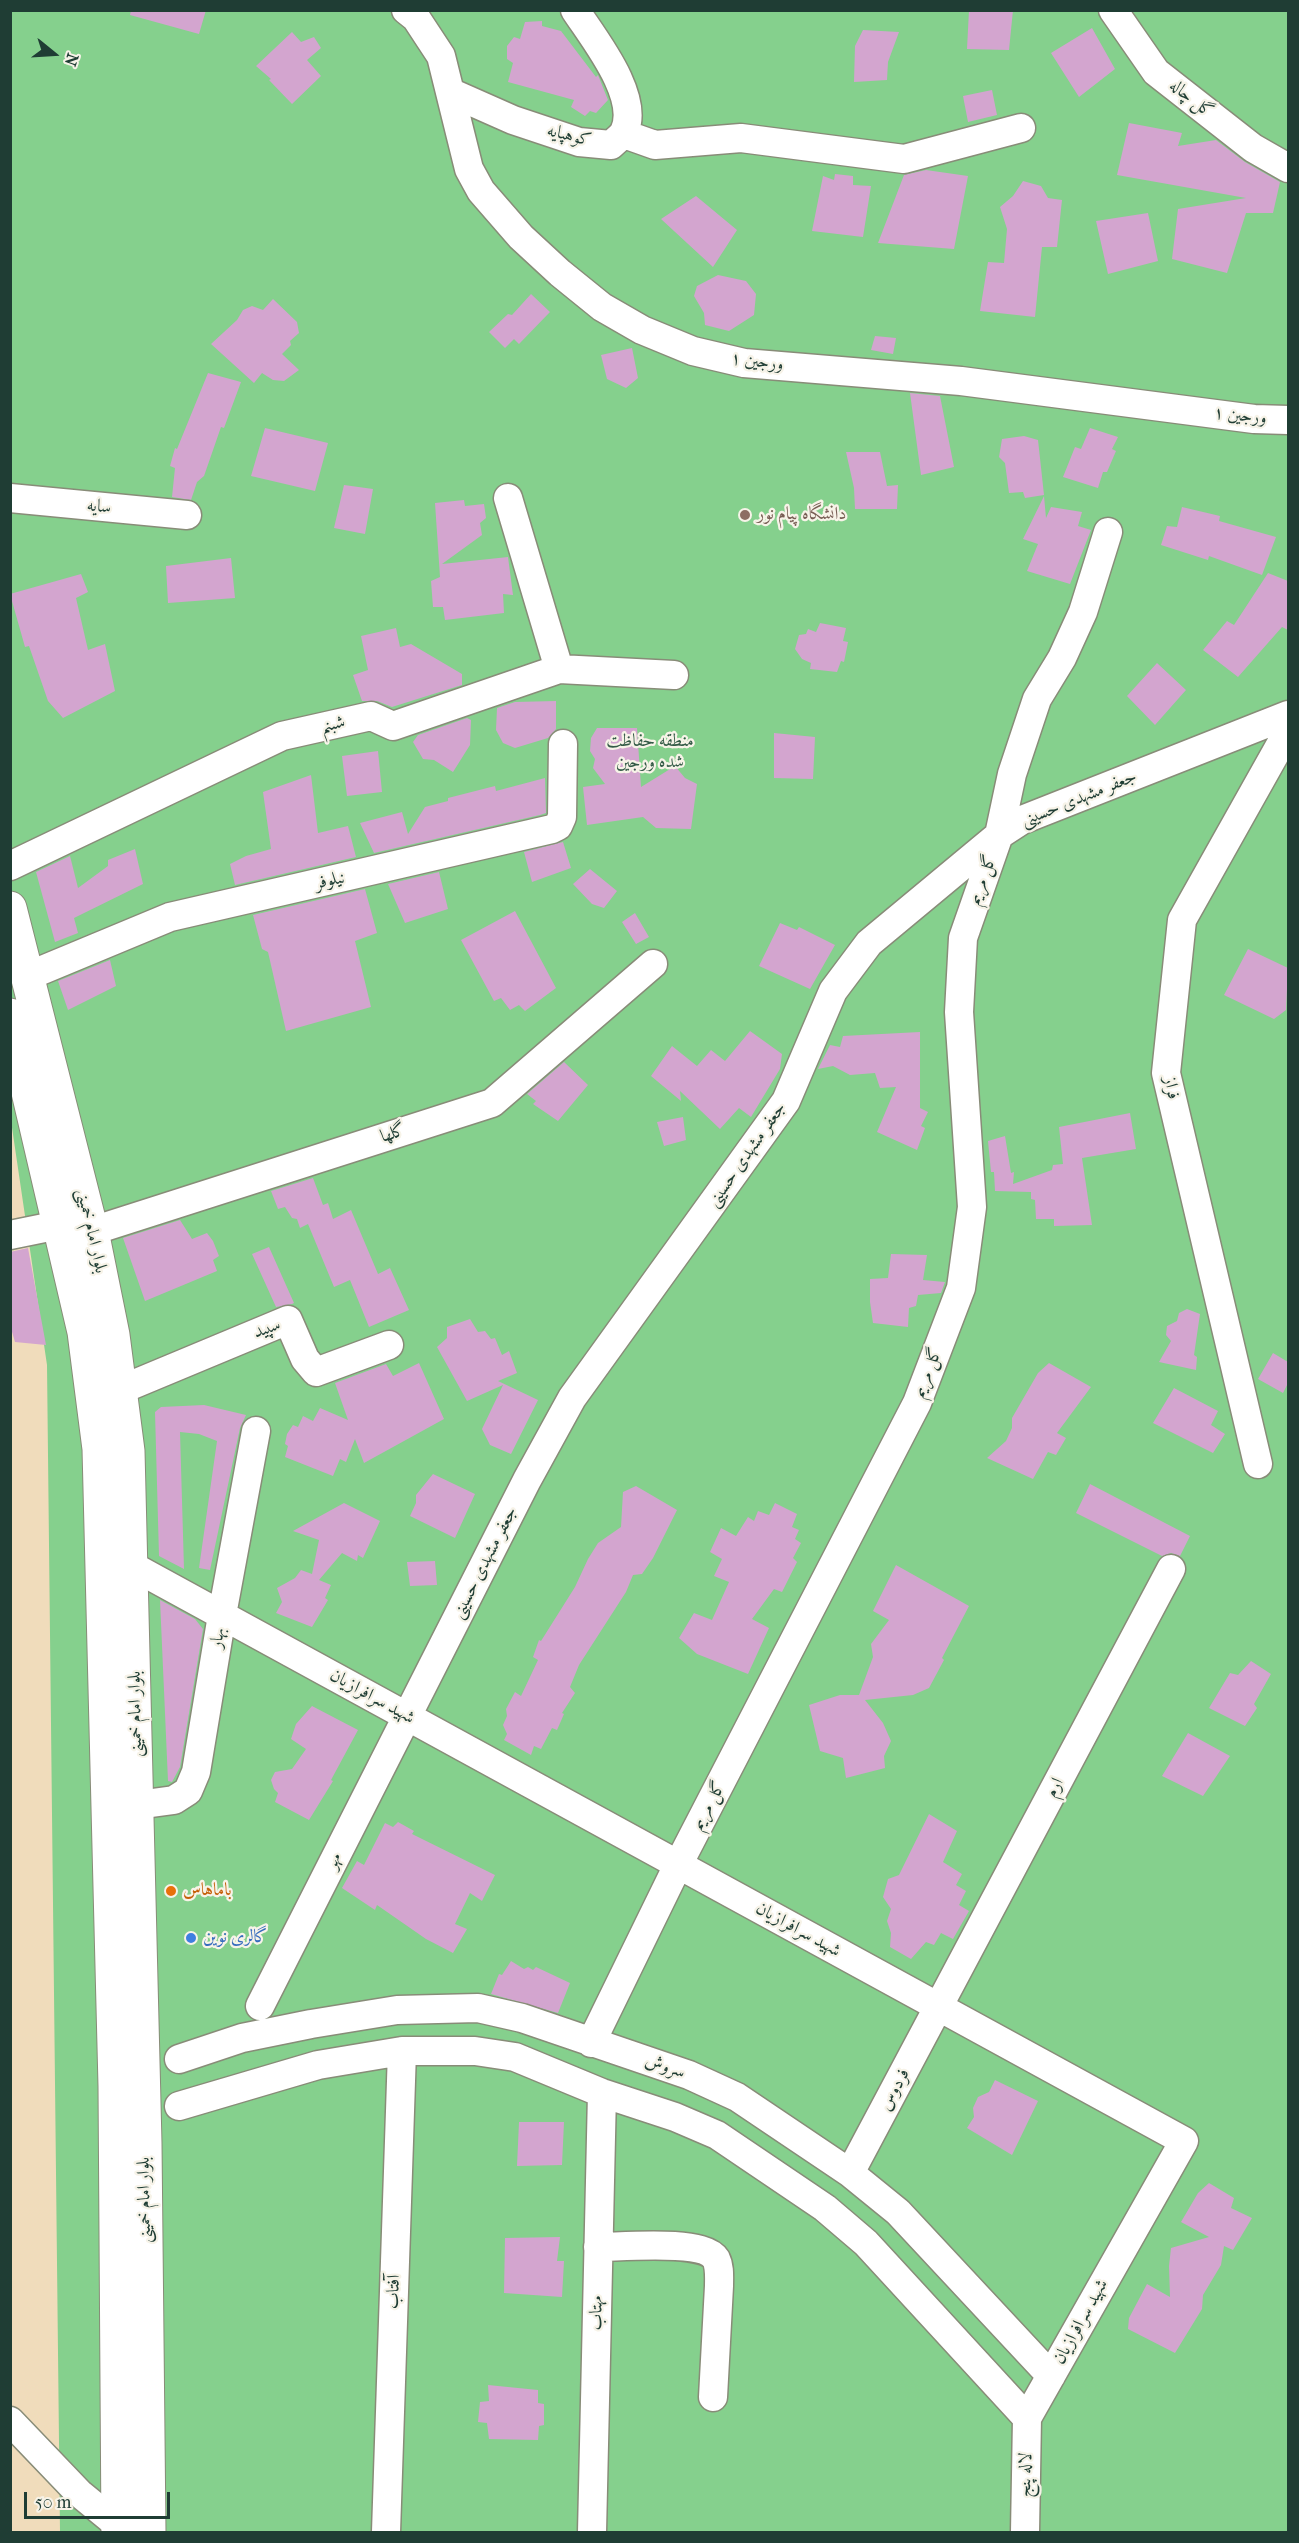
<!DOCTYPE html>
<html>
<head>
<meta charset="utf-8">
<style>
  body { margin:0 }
  #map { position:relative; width:1299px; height:2543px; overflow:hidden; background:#f0dcbb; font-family:"IM FELL French Canon",serif }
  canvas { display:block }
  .frame { position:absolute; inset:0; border:12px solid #1f3d34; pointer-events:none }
  .north { position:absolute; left:24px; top:24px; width:60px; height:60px; -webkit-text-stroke:4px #f7f3e8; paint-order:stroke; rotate:108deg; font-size:16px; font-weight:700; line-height:24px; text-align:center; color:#1f3d34 }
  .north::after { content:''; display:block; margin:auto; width:21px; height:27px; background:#1f3d34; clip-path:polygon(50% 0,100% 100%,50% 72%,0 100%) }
  .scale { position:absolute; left:24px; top:2492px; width:146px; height:27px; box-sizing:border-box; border:3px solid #1f3d34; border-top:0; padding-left:8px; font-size:18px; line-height:21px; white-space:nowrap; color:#1f3d34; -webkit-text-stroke:4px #f7f3e8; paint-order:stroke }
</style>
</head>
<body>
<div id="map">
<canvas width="1299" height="2543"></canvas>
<div class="frame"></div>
<div class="north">N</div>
<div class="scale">50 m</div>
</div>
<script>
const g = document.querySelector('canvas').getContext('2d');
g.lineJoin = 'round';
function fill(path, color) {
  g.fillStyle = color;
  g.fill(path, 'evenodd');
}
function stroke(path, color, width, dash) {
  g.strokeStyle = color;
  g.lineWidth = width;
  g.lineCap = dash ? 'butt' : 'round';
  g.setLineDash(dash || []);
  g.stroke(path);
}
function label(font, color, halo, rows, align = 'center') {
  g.font = font + ' "IM FELL French Canon",Amiri,serif';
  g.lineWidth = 4.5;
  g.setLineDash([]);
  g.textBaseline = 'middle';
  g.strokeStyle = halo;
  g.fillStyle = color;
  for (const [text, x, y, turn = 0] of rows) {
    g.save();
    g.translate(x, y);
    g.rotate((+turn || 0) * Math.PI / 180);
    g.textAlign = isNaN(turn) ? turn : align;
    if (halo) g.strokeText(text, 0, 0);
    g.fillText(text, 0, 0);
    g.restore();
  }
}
fill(new Path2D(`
  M10 11H1288V2532H60L47 1365 10 1114Z`), '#85d08d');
fill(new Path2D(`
  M131 10H206L199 34 130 15Z
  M969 10H1013L1009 50 967 49Z
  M542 21V26L561 31 596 77 598 75 608 100 596 113 590 111 585 116 571 107 574 100 508 82 513 63 507 59V46L514 37 520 39 525 22Z
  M1092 28 1115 69 1079 97 1051 53Z
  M863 30 899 32 888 62 887 80 854 82 855 46Z
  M292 32 301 42 314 37 321 48 307 60 321 76 292 104 269 80 271 79 256 66Z
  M992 90 997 115 968 122 963 96Z
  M1129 123 1182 133 1178 146 1216 140 1245 162 1280 182 1273 213H1246L1227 273 1172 259 1178 209 1246 198 1117 175Z
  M926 170 968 176 954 249 878 243 904 175Z
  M835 174 853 176V185L871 186 863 237 812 231 823 176 834 180Z
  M1023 181 1041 186 1048 198 1062 200 1057 247H1042L1035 317 980 311 988 262 1004 263 1007 229 1000 207 1013 196Z
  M696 196 737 230 713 267 661 219Z
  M1148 213 1158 261 1108 274 1096 221Z
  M718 275 746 281 756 294 754 315 729 331 705 325 704 313 694 296 697 286Z
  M531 294 550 312 519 344 514 339 505 348 489 332 508 314 512 315Z
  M273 299 297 322 299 333 290 341 291 345 282 354 299 370 284 381 273 380 262 373 254 383 211 344 237 320 243 310 252 306 263 310Z
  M875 336 896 338 893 354 871 350Z
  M632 348 638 378 626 388 607 379 601 355Z
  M208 373 241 382 224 428 221 427 204 476 197 482 191 500 172 497 175 468 170 466 175 448 177 449Z
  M910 393 940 396 954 467 921 475Z
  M265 428 328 443 315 491 251 476Z
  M1090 428 1118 437 1112 449 1116 451 1107 472H1103L1098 488 1063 477 1075 447 1081 449Z
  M1024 436 1038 440 1044 495 1025 498 1023 492 1009 493 1005 463 999 457 1002 439Z
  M846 452H880L887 486 898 485 897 509H855L854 488Z
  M344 485 373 489 365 534 334 528Z
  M1044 496 1046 518 1051 507 1082 512 1078 526 1091 530 1070 584 1027 571 1038 544 1023 539Z
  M464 500 465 506 484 504 486 518 480 523 482 535 442 564 508 557 513 595 503 594 504 613 445 620 443 607H433L431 581 440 577 435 503Z
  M1182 507 1220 516 1219 521 1276 537 1262 575 1209 556 1208 560 1161 545 1167 526 1177 527Z
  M231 558 235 598 168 603 166 566Z
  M1268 573 1288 581V630L1282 627 1238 677 1203 650 1227 621 1234 625Z
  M81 574 88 592 76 598 88 650 105 644 115 691 63 718 48 701 29 646 25 647 10 594Z
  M820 623 846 628 843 641 848 642 844 662 841 661 837 672 810 669 811 663 802 659 795 649 799 635 806 634 808 629 816 632Z
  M396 628 400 647 411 644 462 674V685L392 707 377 701H362L353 675 368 670 361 636Z
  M1157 663 1186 690 1155 725 1127 696Z
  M556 701V729L548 738 515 748 503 743 496 730 497 708 515 702Z
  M467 718 471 720 470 745 453 772 434 760 423 759 413 742 418 735Z
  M597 728H637L641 787 675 766 685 778 697 784 691 829 656 828 643 817 587 825 583 787 605 784 593 768 595 759 590 751 591 738Z
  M774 733 815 737 813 779 774 778Z
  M378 751 382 792 347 796 342 756Z
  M311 775 318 833 348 826 356 857 235 885 230 864 246 856 271 849 263 792Z
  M545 778 546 813 540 815 374 853 360 823 402 812 408 834 425 807 448 801V798L495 786 496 791Z
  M563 842 571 868 532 882 524 852Z
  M135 849 143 884 74 918 78 933 55 942 36 872 70 856 78 888 108 866V860Z
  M590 869 617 891 604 908 592 904 573 884Z
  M439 872 448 909 405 923 388 884Z
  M365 889 377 933 355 941 371 1007 286 1031 268 952 262 949 253 915Z
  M515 911 556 988 525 1011 519 1005 510 1010 501 998 494 1001 461 940Z
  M635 913 649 937 636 944 622 922Z
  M780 923 797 930 799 927 835 945 810 989 759 966Z
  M1248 949 1288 968 1286 1010 1274 1019 1224 995Z
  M110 960 116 986 68 1010 58 981Z
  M750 1031 782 1054 780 1069 751 1117 739 1108 720 1129 680 1091 681 1101 651 1076 672 1046 697 1066 711 1050 725 1061Z
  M920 1032V1108L928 1112 921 1126 925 1128 917 1150 877 1132 896 1087 880 1088 875 1073 850 1075 833 1066 818 1069 830 1045 840 1047 843 1036Z
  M564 1062 588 1085 558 1121 533 1104 536 1101 527 1094Z
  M1130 1113 1136 1149 1082 1158 1092 1225 1054 1226V1219H1036L1035 1200 1031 1199V1192L995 1191 994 1172H991L988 1141 1005 1136 1011 1173 1014 1172 1013 1184 1052 1170 1053 1165 1063 1164 1059 1127Z
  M683 1117 686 1140 664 1146 657 1122Z
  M313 1178 323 1205 328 1203 333 1219 351 1210 378 1274 390 1268 409 1310 369 1327 350 1280 334 1287 308 1224 300 1228 297 1219 292 1218 285 1207 278 1209 271 1191Z
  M180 1220 192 1239 207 1233 213 1241 219 1256 213 1260 217 1271 145 1301 123 1238Z
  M269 1247 294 1303 292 1304 276 1307 252 1254Z
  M28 1248 46 1345 15 1342 10 1325V1252Z
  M891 1254 927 1255 923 1280 945 1282 941 1293 918 1295 916 1306 909 1308 908 1327 873 1323 870 1302V1279L888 1278Z
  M1187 1309 1200 1314 1194 1355 1197 1357 1196 1370 1159 1362 1171 1341 1166 1335 1167 1326 1177 1321 1179 1313Z
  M470 1319 478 1332 485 1331 491 1339 495 1338 502 1355 509 1351 517 1373 498 1381 538 1400 511 1454 490 1445 482 1429 503 1385 467 1401 437 1347 447 1338V1327Z
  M1273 1353 1288 1362V1383L1283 1393 1258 1379Z
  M419 1363 444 1419 364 1463 355 1439 346 1462 340 1459 333 1476 285 1457 288 1446 285 1444 287 1434 293 1425 298 1427 303 1416 313 1421 320 1408 348 1420 335 1383 386 1364 393 1376Z
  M1049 1363 1091 1387 1057 1433 1066 1438 1056 1455 1048 1452 1033 1479 987 1458 1006 1441 1012 1428V1418L1038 1373Z
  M1174 1388 1218 1411 1211 1425 1225 1434 1213 1453 1153 1423Z
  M204 1405 246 1415 240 1428 210 1570 199 1568 217 1441 199 1434 180 1432 184 1569 159 1556 155 1412 161 1407Z
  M433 1474 475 1494 455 1538 410 1516 416 1503V1495Z
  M1090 1484 1190 1536 1180 1556 1171 1553 1162 1556 1076 1513Z
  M636 1486 677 1510 653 1558 642 1574 633 1575 626 1592 579 1665 570 1687 575 1693 562 1713 564 1714 557 1730 552 1728 541 1749 534 1746 531 1755 504 1740 507 1734 503 1725 507 1716 506 1709 515 1692 521 1696 538 1660 533 1657 539 1640 541 1641 575 1587 588 1559 598 1543 621 1527 623 1492Z
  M344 1503 380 1521 363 1558 358 1555 357 1561 342 1553 319 1580 331 1585 325 1598 328 1600 312 1627 276 1613 282 1602 277 1588 295 1578 301 1570 312 1574 319 1540 293 1531Z
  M775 1503 797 1514 792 1527 799 1530 795 1539 801 1543 793 1558 797 1562 782 1592 774 1589 752 1619 769 1628 748 1674 697 1654 679 1638 694 1613 712 1620 729 1582 714 1576 722 1559 710 1552 721 1528 736 1536 748 1517 754 1521 758 1511 769 1515Z
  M435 1561 437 1585 410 1586 407 1562Z
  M896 1565 969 1606 942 1658 944 1660 929 1688 913 1695 865 1700 883 1723 891 1741 884 1756 885 1768 846 1778 843 1758 820 1751 809 1705 840 1695H859L873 1657 871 1644 889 1620 873 1611Z
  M160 1600 195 1619 203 1629 180 1767 172 1782 168 1781Z
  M1251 1661 1271 1674 1254 1704 1257 1708 1245 1726 1209 1708 1230 1673 1238 1675Z
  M312 1706 358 1730 331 1780 333 1781 309 1820 275 1802 278 1793 274 1789 271 1780 275 1772 292 1769 306 1749 291 1739 296 1724Z
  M1188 1733 1230 1756 1203 1796 1162 1776Z
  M929 1814 957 1831 943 1862 962 1874 956 1885 966 1891 959 1905 969 1911 953 1939 941 1933 934 1945 926 1942 911 1959 890 1947 891 1933 887 1921 891 1909 883 1897 888 1879 899 1875Z
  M398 1822 414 1831 412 1834 495 1875 482 1901 470 1893 455 1924 467 1929 453 1953 426 1939 377 1905 375 1910 342 1888 357 1861 364 1865 385 1823 393 1827Z
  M511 1961 524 1969 528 1967 533 1970 536 1967 570 1983 558 2013 491 1994 499 1974 502 1975Z
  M995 2080 1038 2101 1012 2155 967 2128 974 2117 973 2108 978 2097 989 2092Z
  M519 2122H564L562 2165 517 2166Z
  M1209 2183 1234 2198 1231 2208 1252 2218 1233 2250 1224 2246 1221 2265 1203 2295 1202 2309 1175 2353 1128 2329 1129 2318 1147 2284 1170 2297 1169 2266 1171 2248 1209 2237 1181 2222 1198 2193Z
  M560 2237 557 2261H564L562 2297 504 2293 505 2238Z
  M488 2385 538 2390V2403L544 2404V2425L539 2426 538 2440 489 2439 487 2423 478 2422 480 2402 489 2401Z`), '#d3a5cf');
const minor = new Path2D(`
  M406 10 416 18 441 56 469 169 481 191 521 237 560 273 602 307 642 330 693 351 744 363 961 381 1254 419 1288 420
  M1113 10 1156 72 1253 148 1288 168
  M452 93 513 120 579 142 611 145C615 141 621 137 624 132 641 97 594 39 575 10
  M624 134 655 145 741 138 904 159 1021 128
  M10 498 187 515
  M508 498 559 669
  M10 866 282 736 371 716 393 726 559 669 674 675
  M28 976 170 917 552 829 558 826 562 817 563 744
  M92 1231 492 1103 653 964
  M10 1235 59 1225
  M120 1390 288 1320 305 1359 316 1372 389 1345
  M1258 1464 1166 1073 1182 920 1288 731
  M132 1566 1184 2141 1027 2418 1025 2532
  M137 1805 174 1800 188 1791 196 1772 222 1615 256 1431
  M260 2006 527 1480 572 1398 786 1101 833 991 869 943 999 835 1022 820 1288 715
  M591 2043 678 1865 917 1403 961 1288 972 1207 959 1012 963 938 999 835 1012 774 1037 699 1062 658 1083 612 1108 532
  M179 2059 242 2038 311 2024 397 2010 478 2008 522 2018 689 2075 737 2097 850 2173 898 2212 1051 2376
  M179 2106 318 2065 402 2051H475L515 2057 602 2093 675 2117 717 2135 825 2208 866 2243 1027 2418
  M850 2173 1171 1569
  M598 2247C621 2247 704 2239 716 2259 720 2267 719 2277 719 2286L713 2397
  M10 2421 79 2493 118 2525
  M386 2532 402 2051
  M592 2532 602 2093`);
const major = new Path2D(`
  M10 908 92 1231 113 1335 128 1451 145 2143 149 2532
  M10 1015 84 1332 99 1449 115 2086 118 2532`);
stroke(minor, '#888c78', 31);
stroke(major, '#888c78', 35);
stroke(minor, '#fff', 28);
stroke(major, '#fff', 33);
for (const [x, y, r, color] of [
  [745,515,6,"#8d6e63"],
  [171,1891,6,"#e8710a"],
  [191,1938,6,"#3f7fe0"]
]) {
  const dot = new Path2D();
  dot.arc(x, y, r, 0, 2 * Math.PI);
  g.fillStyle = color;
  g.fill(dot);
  stroke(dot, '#f7f3e8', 2);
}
label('18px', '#1f3d34', '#f7f3e8', [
  ["گل چاله",1191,99,38],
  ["کوهپایه",569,136,14],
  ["ورجین ۱",757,362,7],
  ["ورجین ۱",1240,416,6],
  ["سایه",99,507,6],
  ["شبنم",333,725,-13],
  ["جعفر مشهدی حسینی",1079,799,-22],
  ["گل مریم",983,880,-70],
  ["نیلوفر",330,881,-12],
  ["فراز",1171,1088,79],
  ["گلها",393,1134,-18],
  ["جعفر مشهدی حسینی",747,1155,-55],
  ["بلوار امام خمینی",91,1231,77],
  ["سپید",267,1329,-21],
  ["گل مریم",928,1373,-69],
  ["جعفر مشهدی حسینی",485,1563,-63],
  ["بهار",218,1638,-81],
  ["شهید سرافرازیان",372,1697,29],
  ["بلوار امام خمینی",136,1714,-91],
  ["ارم",1055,1788,-62],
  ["گل مریم",709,1806,-62],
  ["مهر",334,1861,-63],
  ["شهید سرافرازیان",798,1930,29],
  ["سروش",665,2067,18],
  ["فردوس",895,2090,-62],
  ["بلوار امام خمینی",145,2200,-91],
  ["آفتاب",394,2292,-88],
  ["مهتاب",597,2313,-89],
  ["شهید سرافرازیان",1081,2322,-61],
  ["لاله پنج",1026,2475,-89]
]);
label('18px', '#785e54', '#f7f3e8', [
  ["دانشگاه پیام نور",757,515]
], 'left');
label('18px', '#335a46', '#f7f3e8', [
  ["منطقه حفاظت",650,742],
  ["شده ورجین",650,763]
]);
label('18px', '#c56008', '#f7f3e8', [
  ["باماهاس",183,1891]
], 'left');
label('18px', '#366cbe', '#f7f3e8', [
  ["گالری نوین",203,1938]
], 'left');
</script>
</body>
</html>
